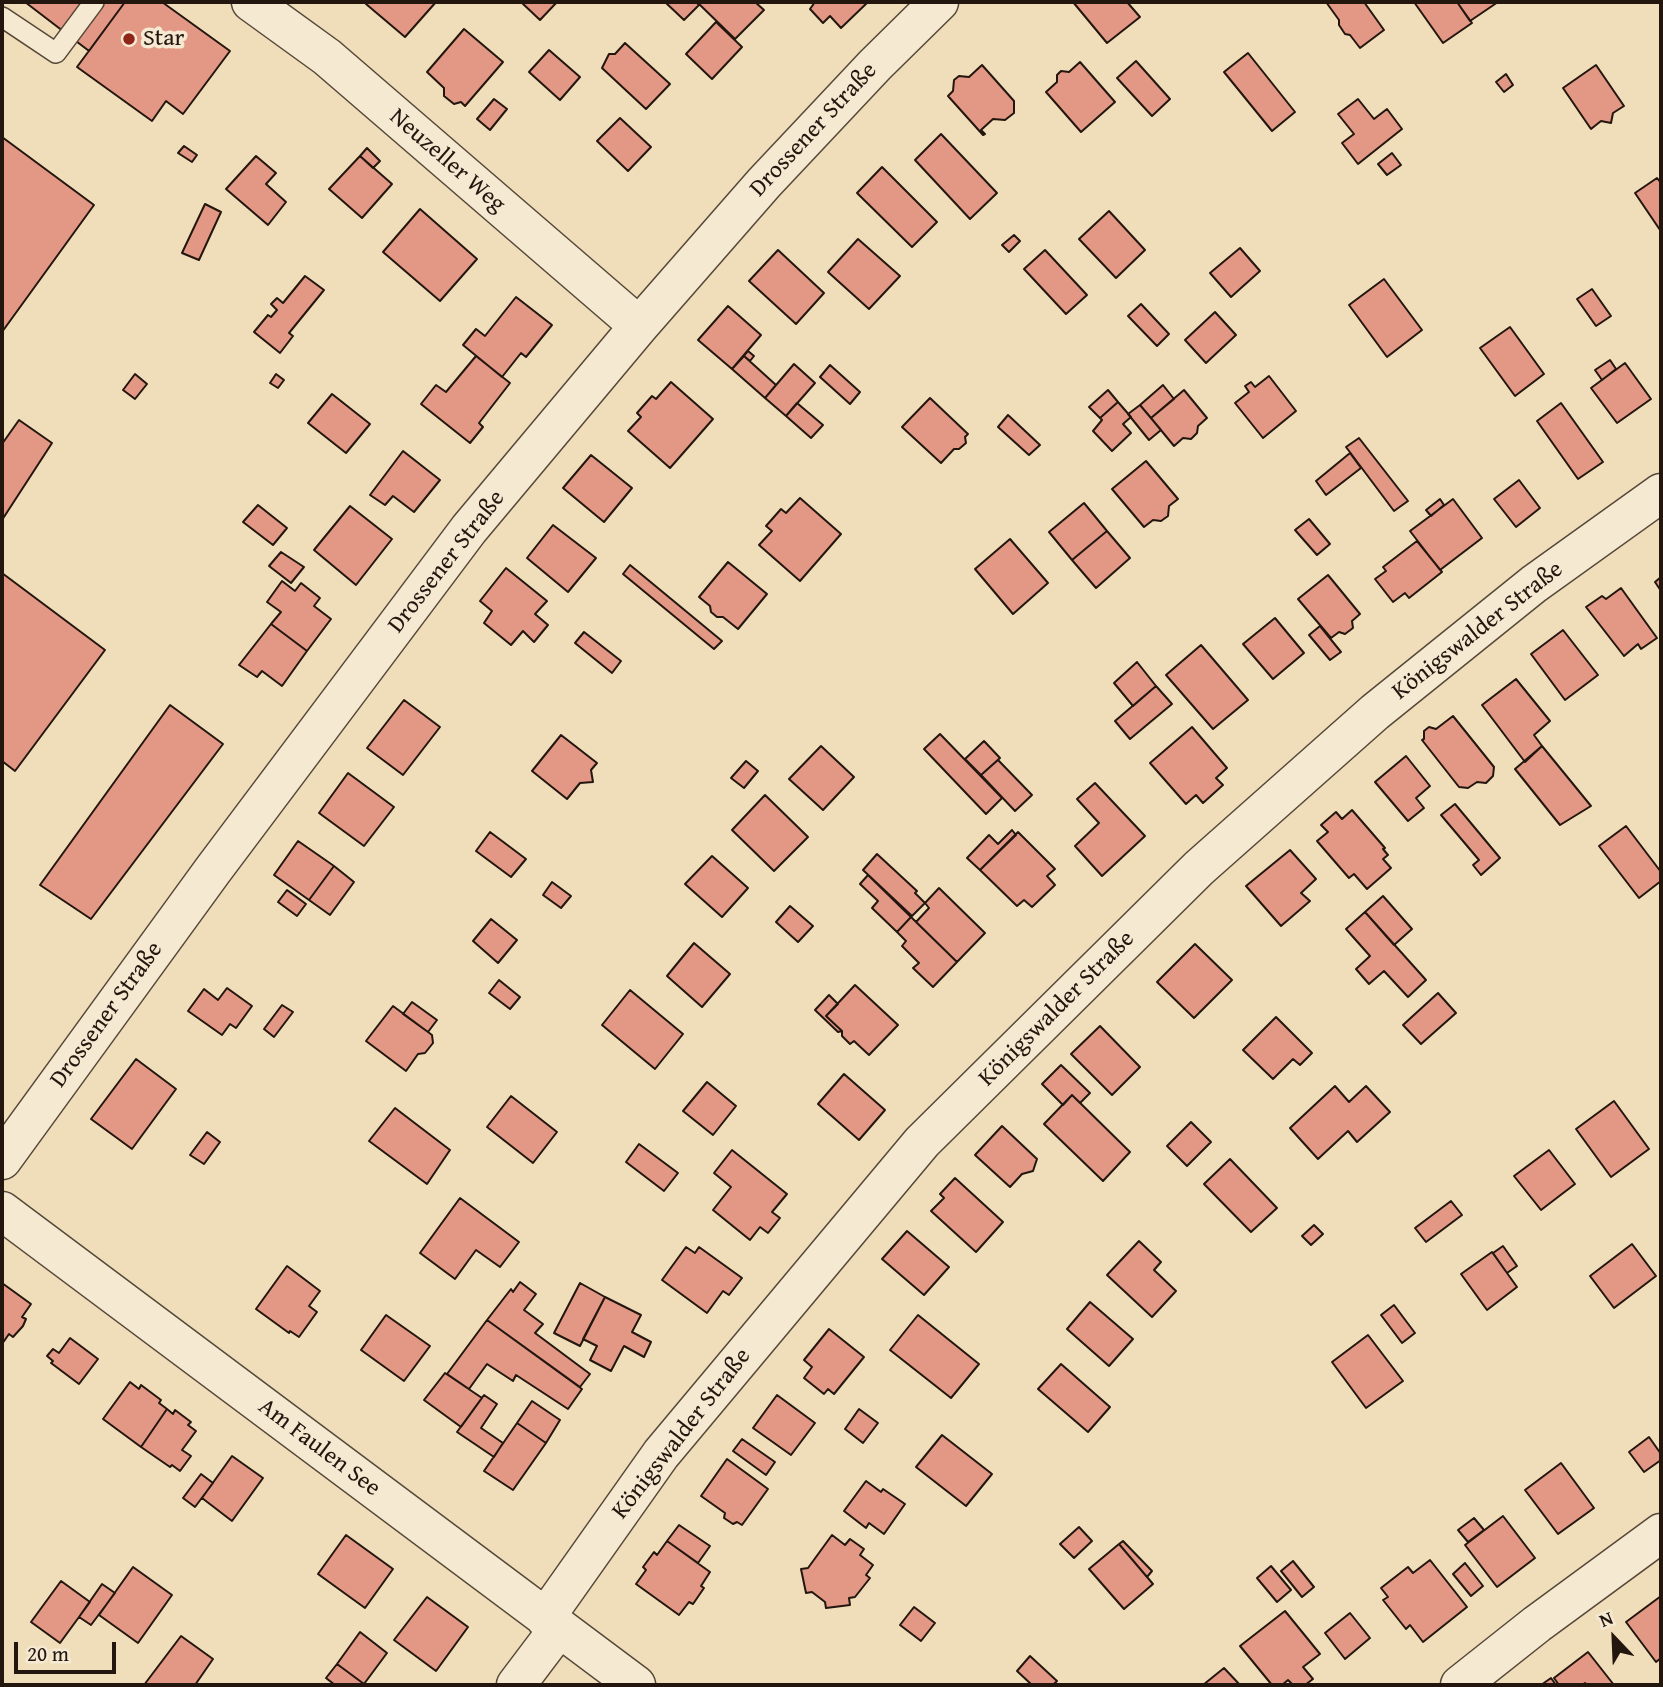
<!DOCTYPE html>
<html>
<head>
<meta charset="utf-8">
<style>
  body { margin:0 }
  #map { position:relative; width:1663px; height:1687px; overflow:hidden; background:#f0ddb9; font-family:"Gentium Book Plus",serif }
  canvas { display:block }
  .frame { position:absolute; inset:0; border:4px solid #23160e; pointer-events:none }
  .north { position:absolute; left:1579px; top:1603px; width:70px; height:70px; -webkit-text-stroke:5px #f5e9d2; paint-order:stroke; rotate:337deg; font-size:19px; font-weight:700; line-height:28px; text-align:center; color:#23160e }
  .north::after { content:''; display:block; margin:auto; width:24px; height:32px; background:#23160e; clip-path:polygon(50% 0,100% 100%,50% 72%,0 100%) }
  .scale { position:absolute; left:14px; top:1642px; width:102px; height:32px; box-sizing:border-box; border:4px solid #23160e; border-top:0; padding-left:9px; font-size:21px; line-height:24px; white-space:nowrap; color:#23160e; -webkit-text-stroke:5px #f5e9d2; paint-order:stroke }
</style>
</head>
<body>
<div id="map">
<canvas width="1663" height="1687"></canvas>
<div class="frame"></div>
<div class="north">N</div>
<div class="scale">20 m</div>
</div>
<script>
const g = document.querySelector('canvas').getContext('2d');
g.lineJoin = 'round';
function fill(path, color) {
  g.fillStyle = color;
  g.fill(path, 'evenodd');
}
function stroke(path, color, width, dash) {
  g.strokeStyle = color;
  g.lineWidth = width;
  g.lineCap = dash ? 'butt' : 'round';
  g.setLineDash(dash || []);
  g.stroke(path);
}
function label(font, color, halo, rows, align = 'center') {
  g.font = font + ' "Gentium Book Plus",serif';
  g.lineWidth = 7;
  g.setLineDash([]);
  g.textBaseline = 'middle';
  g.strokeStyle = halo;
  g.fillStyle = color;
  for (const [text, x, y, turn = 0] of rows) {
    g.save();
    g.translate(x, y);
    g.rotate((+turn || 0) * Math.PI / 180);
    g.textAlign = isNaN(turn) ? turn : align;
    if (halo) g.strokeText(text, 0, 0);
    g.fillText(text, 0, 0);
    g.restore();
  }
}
const building = new Path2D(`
  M25 2H125L89 51Z
  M125 2H162L230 51 183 114 166 101 152 121 77 67Z
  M368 2H436L405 37 366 4Z
  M521 2H557L540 20Z
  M665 2H696L699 5 684 20Z
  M699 2H755L764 10 735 39 698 3Z
  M815 2H868L841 28 830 16 823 23 810 9Z
  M1073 2H1127L1140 17 1107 43Z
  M1326 2H1364L1384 30 1360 48 1350 35 1345 34 1339 25V20Z
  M1414 2H1457L1472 23 1443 43Z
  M1457 2H1498L1470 21Z
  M716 22 742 47 712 79 686 54Z
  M464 29 503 62 465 106 461 102 454 104 444 96V88L427 72Z
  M625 43 670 84 646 109 602 68 609 54H615Z
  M549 50 580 77 560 100 529 72Z
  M1248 53 1295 112 1272 131 1224 72Z
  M1136 61 1170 99 1152 116 1117 78Z
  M1080 62 1115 102 1081 132 1046 92 1057 82V75L1061 71 1069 72Z
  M982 65 1014 101V113L1005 120 993 119 981 130 985 134 983 135 948 96 953 91 954 80 959 76 969 77Z
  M1596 65 1624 106 1613 113 1611 123 1601 121 1591 129 1563 88Z
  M1506 74 1513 85 1504 92 1496 82Z
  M494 99 507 109 490 130 477 119Z
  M1358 99 1374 119 1387 109 1402 129 1358 164 1342 143 1354 134 1338 114Z
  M620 118 651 147 628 171 597 141Z
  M941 134 997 193 970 219 915 160Z
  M2 137 94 205 2 332Z
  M184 146 197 155 192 162 178 153Z
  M367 148 380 161 373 168 360 156Z
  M1392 153 1401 165 1387 175 1378 164Z
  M256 156 276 173 266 184 286 202 268 225 226 189Z
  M360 156 392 184 362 218 329 189Z
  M882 167 937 222 912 247 857 193Z
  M1657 178 1661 183 1660 230 1635 193Z
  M205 204 221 212 199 260 182 253Z
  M420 209 477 259 440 301 383 252Z
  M1109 211 1145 250 1116 278 1079 239Z
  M1014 235 1020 241 1009 252 1002 245Z
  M858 239 900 276 869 309 828 272Z
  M1240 248 1260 271 1231 297 1210 273Z
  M778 250 824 293 796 324 749 281Z
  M1045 250 1087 295 1066 314 1024 269Z
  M305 276 324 290 289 333 293 336 280 353 254 332 268 315 271 317 277 310 271 304 277 298 283 303Z
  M1384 279 1422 330 1387 357 1349 305Z
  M1592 289 1611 316 1596 326 1577 299Z
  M516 297 552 325 526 357 521 353 502 377 463 345 476 329 485 336Z
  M1141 304 1169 334 1157 346 1128 316Z
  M728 306 761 335 732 369 698 340Z
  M1215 312 1236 335 1206 363 1185 340Z
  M1510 327 1544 374 1515 396 1480 348Z
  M748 351 754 356 750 361 744 356Z
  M476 356 510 383 479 423 483 427 470 443 421 404 436 385 446 392Z
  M744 356 776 385 765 398 732 369Z
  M1610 360 1616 369 1602 380 1595 370Z
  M1625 363 1651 399 1617 423 1591 388Z
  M794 364 815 383 786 416 765 398Z
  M830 365 860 392 850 404 820 377Z
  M135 374 147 384 135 399 123 390Z
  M276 374 284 380 278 388 270 383Z
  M1269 376 1296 411 1263 438 1235 403 1249 392 1245 386 1251 382 1255 387Z
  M671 382 713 419 670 468 628 431 641 417 637 413 652 396 656 399Z
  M1163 385 1174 399 1151 418 1140 405Z
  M1108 390 1118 402 1100 418 1089 407Z
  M1184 390 1207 418 1198 426 1197 433 1191 439 1183 438 1174 446 1151 418Z
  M332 394 370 424 346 453 308 423Z
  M930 398 968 434 965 437 966 443 959 449H954L941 463 902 427Z
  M1118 402 1131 417 1123 424 1131 433 1112 451 1093 431 1102 420 1100 418Z
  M797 403 823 425 811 438 786 416Z
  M1561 403 1603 462 1578 479 1537 421Z
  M1140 405 1161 430 1149 440 1128 414Z
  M1008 415 1040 445 1029 455 998 427Z
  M19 420 52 443 2 520V444Z
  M1359 438 1408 501 1394 511 1346 447Z
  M403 451 440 480 414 512 393 496 385 505 370 495Z
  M1350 453 1361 468 1326 495 1316 481Z
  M591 455 632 488 604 522 563 488Z
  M1146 461 1178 499 1169 506 1168 516 1161 521 1153 520 1144 527 1112 489Z
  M1519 480 1540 508 1516 527 1494 499Z
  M800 498 841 534 800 581 759 545 772 531 766 526 781 509 786 513Z
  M1440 499 1444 505 1431 516 1426 510Z
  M1453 499 1482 538 1440 570 1410 531Z
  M1084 503 1107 531 1072 560 1049 532Z
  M258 505 287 528 273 545 243 522Z
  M350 506 392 539 356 585 314 550Z
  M1309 519 1330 544 1317 555 1295 530Z
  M553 525 596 558 568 592 527 558Z
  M1107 531 1130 558 1096 588 1072 560Z
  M1010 539 1048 583 1013 614 975 569Z
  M1417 541 1442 572 1409 598 1405 593 1393 602 1375 579 1386 571 1383 567Z
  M281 552 304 567 291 583 269 566Z
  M728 562 767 594 738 629 723 617H717L711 612 710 606 699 597Z
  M630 565 722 641 714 649 623 574Z
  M506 568 547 601 535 614 548 625 534 642 523 631 511 645 484 623 492 611 480 601Z
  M2 573 105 650 15 771 2 761Z
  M1328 575 1360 614 1352 621 1353 628 1345 634 1339 632 1331 638 1298 599Z
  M1661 577V591L1655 582Z
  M282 581 295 591 301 583 320 598 314 606 331 619 307 651 271 624 281 612 267 602Z
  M1621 588 1657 638 1641 649 1638 644 1624 656 1586 607 1602 596 1606 599Z
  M1275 618 1304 653 1273 679 1243 644Z
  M271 624 307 651 282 686 262 671 257 677 239 665Z
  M1320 626 1341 652 1330 660 1309 635Z
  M1563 630 1598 675 1565 700 1531 654Z
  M584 632 621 661 612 673 575 643Z
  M1201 645 1248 700 1213 729 1166 675Z
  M1137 662 1156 686 1133 706 1114 683Z
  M1516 679 1550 721 1534 735 1542 746 1525 762 1482 705Z
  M1156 686 1172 704 1130 739 1115 721Z
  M404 700 440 727 403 775 367 748Z
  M170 705 223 744 91 919 40 885Z
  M1453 716 1494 767 1493 776 1486 783 1477 782 1468 788 1459 787 1422 740 1424 739V731L1429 727 1436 729Z
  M1192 727 1227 768 1216 778 1223 785 1203 803 1196 795 1186 804 1150 763Z
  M940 734 1002 798 986 814 924 749Z
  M561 735 597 763 591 770 593 782 580 783 567 799 532 771Z
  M984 741 1000 758 981 775 965 759Z
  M821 746 854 777 823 810 789 779Z
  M1542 746 1591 806 1560 825 1515 769Z
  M1406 756 1430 786 1416 798 1424 808 1408 821 1375 782Z
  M998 760 1032 795 1015 811 981 775Z
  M746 761 758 771 744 788 731 778Z
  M348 773 394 807 364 846 319 813Z
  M1095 783 1145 836 1102 876 1075 846 1099 823 1077 799Z
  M765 795 808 837 774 871 732 830Z
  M1455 804 1500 858 1481 875 1473 865 1479 860 1441 815Z
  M1352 810 1385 848 1383 849 1388 855 1383 859 1391 868 1367 889 1354 874 1349 878 1317 841 1328 832 1321 825 1336 812 1342 819Z
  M1626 826 1661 872V881L1639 898 1599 846Z
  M1012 830 1016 835 980 870 967 858 989 835 998 844Z
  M490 832 526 859 511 877 476 851Z
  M1018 832 1055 869 1047 876 1055 885 1032 907 1024 900 1017 906 980 870Z
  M298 841 334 866 309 900 274 875Z
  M1290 850 1316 879 1301 893 1310 901 1281 926 1246 886Z
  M877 854 917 891 915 893 925 903 912 916 863 870Z
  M712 856 748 888 722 917 685 884Z
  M334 866 354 882 330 915 309 900Z
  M868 875 911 917 897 932 872 908 878 901 860 884Z
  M552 882 571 896 561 908 543 895Z
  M939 888 985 933 957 962 916 922 929 908 925 903Z
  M287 890 306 904 297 916 278 902Z
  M1383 896 1412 929 1394 945 1365 912Z
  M790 906 813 926 798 942 776 922Z
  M1365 912 1426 980 1408 997 1384 971 1369 984 1356 969 1370 956 1346 929Z
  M911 917 957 962 933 987 913 968 919 963 902 946 906 941 897 932Z
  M491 919 517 940 498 963 473 941Z
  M694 943 730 974 702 1007 667 976Z
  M1195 944 1232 980 1194 1018 1157 982Z
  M499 980 520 997 510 1009 489 993Z
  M855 985 898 1025 869 1055 854 1041 850 1044 842 1036V1031L826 1016Z
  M227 988 252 1006 236 1028 230 1024 222 1035 188 1011 204 989 218 1000Z
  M630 990 683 1034 655 1069 602 1025Z
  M1438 993 1456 1013 1421 1044 1403 1025Z
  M829 995 838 1004 826 1016 842 1031 838 1032 815 1010Z
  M412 1002 437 1020 428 1032 403 1014Z
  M282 1005 293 1012 274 1037 264 1029Z
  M393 1006 432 1035 433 1043 425 1053 418 1054 406 1071 366 1041Z
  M1276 1017 1312 1053 1300 1065 1293 1059 1273 1079 1243 1050Z
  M1100 1026 1140 1067 1112 1095 1071 1054Z
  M136 1059 176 1089 132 1149 91 1119Z
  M1061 1065 1090 1093 1080 1103 1072 1095 1063 1105 1042 1084Z
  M844 1074 885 1110 859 1140 818 1104Z
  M707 1082 736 1106 713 1135 683 1111Z
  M1335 1086 1349 1102 1366 1086 1390 1112 1357 1142 1348 1131 1318 1159 1290 1128Z
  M1072 1095 1130 1152 1103 1181 1044 1124Z
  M511 1096 557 1132 533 1163 487 1127Z
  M1614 1101 1649 1149 1611 1177 1576 1129Z
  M395 1108 450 1150 427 1184 369 1141Z
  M1191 1122 1211 1142 1187 1166 1167 1146Z
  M1002 1126 1037 1159 1033 1171 1022 1174 1010 1187 975 1155Z
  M207 1132 220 1142 204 1164 190 1155Z
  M639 1144 678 1173 664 1191 626 1162Z
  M732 1150 787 1194 772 1212 780 1218 768 1233 760 1227 750 1240 713 1210 731 1187 714 1173Z
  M1549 1150 1575 1184 1541 1210 1514 1176Z
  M1230 1159 1277 1208 1251 1232 1204 1184Z
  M955 1178 1003 1222 976 1252 931 1211 944 1198 940 1194Z
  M460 1198 519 1242 500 1267 476 1250 455 1279 420 1253Z
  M1451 1201 1462 1215 1426 1242 1415 1228Z
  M1314 1225 1323 1234 1311 1245 1302 1236Z
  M907 1231 949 1267 924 1295 882 1259Z
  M1139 1241 1161 1262 1154 1270 1176 1291 1152 1317 1107 1275Z
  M1632 1244 1656 1276 1614 1308 1590 1276Z
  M1503 1246 1517 1266 1507 1273 1493 1253Z
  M686 1247 695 1253 699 1247 742 1278 729 1295 723 1291 707 1313 662 1280Z
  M1492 1252 1517 1287 1487 1310 1461 1274Z
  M287 1266 320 1291 309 1306 317 1312 299 1337 290 1331 289 1333 256 1309Z
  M520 1282 536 1294 524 1310 543 1324 535 1333 590 1374 580 1387 487 1320 511 1289 513 1292Z
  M2 1283 31 1304 22 1317 26 1319 23 1326 13 1337 9 1334 2 1344Z
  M580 1283 605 1297 580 1346 554 1333Z
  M605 1297 641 1315 632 1332 651 1342 644 1357 624 1346 611 1371 590 1360 597 1346 583 1339Z
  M1090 1302 1133 1339 1109 1366 1067 1329Z
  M1394 1305 1415 1333 1402 1343 1381 1315Z
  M386 1315 430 1346 404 1381 361 1350Z
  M918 1315 979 1364 951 1398 890 1350Z
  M487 1320 582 1389 568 1409 516 1375 513 1381 487 1364 469 1389 447 1374Z
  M829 1329 864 1357 834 1394 828 1389 824 1394 804 1378 812 1367 804 1360Z
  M1368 1335 1403 1381 1366 1408 1332 1362Z
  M70 1338 98 1359 79 1384 51 1363 53 1361 47 1356 53 1349 59 1353Z
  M1061 1364 1110 1407 1088 1432 1038 1389Z
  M445 1373 482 1398 461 1427 424 1400Z
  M130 1382 139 1389 141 1385 161 1400 159 1403 167 1409 141 1447 103 1419Z
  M484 1395 497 1404 481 1428 503 1443 494 1457 457 1432Z
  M777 1395 815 1423 791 1455 753 1428Z
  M532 1401 560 1420 546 1443 517 1423Z
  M167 1409 173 1414 175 1410 191 1422 188 1425 196 1431 182 1450 191 1456 180 1471 172 1465 170 1467 141 1447Z
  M859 1409 878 1423 863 1443 845 1429Z
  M517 1423 546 1443 513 1490 484 1471Z
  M942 1435 992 1474 966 1506 916 1467Z
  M1649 1437 1661 1454V1460L1644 1472 1629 1452Z
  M742 1439 775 1462 766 1475 733 1451Z
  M232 1456 263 1478 232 1521 202 1498Z
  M727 1459 768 1489 742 1525 737 1522 733 1524 724 1518 725 1513 701 1496Z
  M1561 1463 1594 1508 1558 1534 1525 1490Z
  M201 1474 213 1483 195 1507 183 1498Z
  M866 1481 881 1492 883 1489 905 1504 884 1534 869 1523 866 1528 844 1511Z
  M1503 1516 1535 1558 1497 1587 1465 1545Z
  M1474 1518 1484 1530 1468 1542 1458 1530Z
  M679 1525 710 1546 698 1563 667 1541Z
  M1079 1527 1092 1541 1074 1558 1060 1544Z
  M346 1535 393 1569 365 1608 318 1574Z
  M832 1535 845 1545 850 1539 864 1549 860 1555 873 1565 866 1575 870 1578 855 1597 849 1598 850 1605 826 1608 825 1602 812 1592 806 1593 801 1569 808 1568Z
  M667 1541 710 1572 701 1586 704 1588 693 1604 689 1602 679 1615 636 1584 646 1570 643 1567 654 1552 657 1555Z
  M1123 1541 1152 1571 1147 1577 1119 1544Z
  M1119 1544 1153 1584 1124 1609 1089 1569Z
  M1430 1560 1467 1607 1423 1642 1410 1625 1406 1629 1383 1600 1388 1597 1381 1588 1408 1567 1413 1573Z
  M1293 1561 1314 1587 1302 1597 1281 1571Z
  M1465 1563 1483 1586 1471 1596 1453 1574Z
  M1271 1566 1291 1590 1277 1602 1257 1578Z
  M133 1567 172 1595 138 1643 99 1615Z
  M61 1581 90 1602 60 1643 31 1622Z
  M102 1584 115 1593 91 1625 79 1617Z
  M1661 1596V1658L1656 1662 1626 1622Z
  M427 1597 468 1627 436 1671 394 1640Z
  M914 1607 935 1623 921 1641 900 1625Z
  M1285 1611 1320 1654 1303 1667 1313 1679 1305 1685H1293L1288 1680 1282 1685H1272L1240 1646Z
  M1350 1613 1370 1638 1345 1659 1325 1633Z
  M360 1632 387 1653 364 1684 337 1664Z
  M181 1636 213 1659 195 1685H144Z
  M1588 1652 1614 1685H1587L1585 1683 1582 1685H1559L1554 1678Z
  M1030 1656 1057 1681 1053 1685H1032L1017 1671Z
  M337 1664 364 1684 366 1685H335L326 1678Z
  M1224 1668 1240 1685H1203Z
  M1551 1678 1556 1685H1541Z`);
fill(building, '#e39885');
stroke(building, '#23160e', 2);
const service = new Path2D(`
  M2 17 56 53 94 2`);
const minor = new Path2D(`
  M251 2 327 57 639 326
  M2 1160 213 870 469 529 639 326 764 183 875 65 939 2
  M2 1211 636 1685
  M545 1618 661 1454 922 1142 1199 868 1375 712 1534 584 1661 493
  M516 1685 559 1628
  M1460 1685 1537 1624 1661 1533`);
stroke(service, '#564839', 22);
stroke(minor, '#564839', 41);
stroke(service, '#f5e9d2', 19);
stroke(minor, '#f5e9d2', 38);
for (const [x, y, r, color] of [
  [129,39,7,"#8f2418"]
]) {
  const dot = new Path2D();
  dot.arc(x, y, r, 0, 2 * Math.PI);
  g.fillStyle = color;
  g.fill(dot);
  stroke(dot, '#f5e9d2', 2.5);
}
label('24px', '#23160e', '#f5e9d2', [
  ["Star",143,39]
], 'left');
label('24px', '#23160e', '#f5e9d2', [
  ["Drossener Straße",814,130,-47],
  ["Neuzeller Weg",447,161,41],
  ["Drossener Straße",447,562,-52],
  ["Königswalder Straße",1478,631,-38],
  ["Königswalder Straße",1057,1009,-45],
  ["Drossener Straße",107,1015,-54],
  ["Königswalder Straße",682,1434,-52],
  ["Am Faulen See",319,1448,37]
]);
</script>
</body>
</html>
